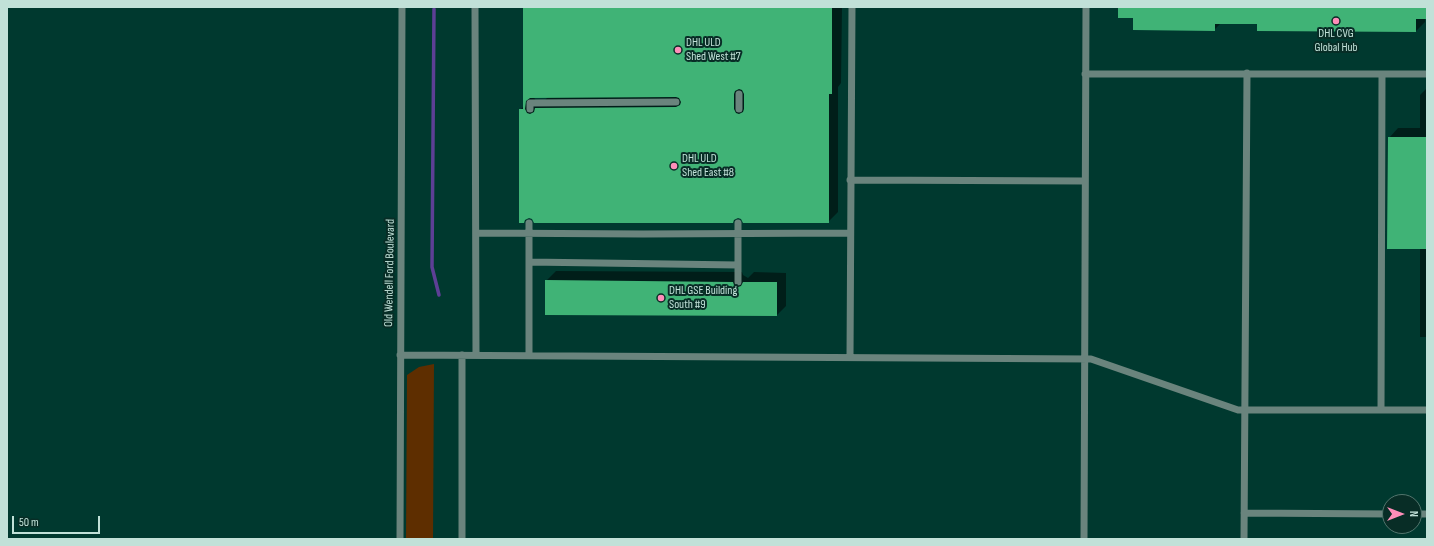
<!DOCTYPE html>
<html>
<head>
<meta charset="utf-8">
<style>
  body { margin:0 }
  #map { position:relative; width:1434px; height:546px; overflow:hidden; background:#00392f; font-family:"Sofia Sans Condensed",sans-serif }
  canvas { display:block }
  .frame { position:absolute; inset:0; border:8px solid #c1e1d8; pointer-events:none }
  .north { position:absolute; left:1382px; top:494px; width:40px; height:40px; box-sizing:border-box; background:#082d26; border:1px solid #52756d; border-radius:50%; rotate:90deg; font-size:11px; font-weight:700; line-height:16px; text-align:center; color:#c1e1d8 }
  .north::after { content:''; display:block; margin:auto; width:14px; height:18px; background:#ff8eb9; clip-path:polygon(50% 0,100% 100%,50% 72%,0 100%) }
  .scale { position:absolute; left:12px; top:516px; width:88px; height:18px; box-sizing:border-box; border:2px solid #c1e1d8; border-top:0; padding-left:5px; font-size:12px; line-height:14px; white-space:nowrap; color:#c1e1d8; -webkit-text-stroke:3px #082d26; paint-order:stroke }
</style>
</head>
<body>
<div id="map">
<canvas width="1434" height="546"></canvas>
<div class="frame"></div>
<div class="north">N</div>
<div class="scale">50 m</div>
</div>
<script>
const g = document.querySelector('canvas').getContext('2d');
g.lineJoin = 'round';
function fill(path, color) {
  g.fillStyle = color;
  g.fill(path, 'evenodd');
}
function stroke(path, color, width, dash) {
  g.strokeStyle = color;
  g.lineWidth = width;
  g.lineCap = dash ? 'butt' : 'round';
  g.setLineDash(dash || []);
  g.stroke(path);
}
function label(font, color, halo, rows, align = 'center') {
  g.font = font + ' "Sofia Sans Condensed",sans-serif';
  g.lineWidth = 4;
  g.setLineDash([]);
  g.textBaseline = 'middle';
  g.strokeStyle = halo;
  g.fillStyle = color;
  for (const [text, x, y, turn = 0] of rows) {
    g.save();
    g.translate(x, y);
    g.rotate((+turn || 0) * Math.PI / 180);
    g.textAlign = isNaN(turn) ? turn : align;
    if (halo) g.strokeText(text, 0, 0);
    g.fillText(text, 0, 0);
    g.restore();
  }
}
fill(new Path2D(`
  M434 364 433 539H406L407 375 419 367Z`), '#5e2e00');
fill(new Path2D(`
  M524 7H842L841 83 838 87V212L828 222 738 217 733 222 529 217 524 222 520 110 524 106ZM534 97H548L540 105 537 104Z
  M1119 7H1427V18H1425V22L1416 31 1258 23H1221L1214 30Z
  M1427 88V337H1420V248L1389 138 1398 128H1420V95Z
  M556 271 742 272 743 275 748 278 754 272 786 273V306L776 316 546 281Z`), '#0007');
stroke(new Path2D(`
  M434 9 432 267 439 295`), '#5d3f96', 3.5);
fill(new Path2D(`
  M523 7H832V94H829V223H743L741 219 738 218 734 220 733 223H534L532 219 529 218 525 220 524 223H519V109H523ZM739 89 742 90 744 94V109L743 112 739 114 736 113 734 109V94L735 91ZM676 97 679 98 681 102 680 105 676 107 535 108 534 112 530 114 527 113 525 109 526 101 530 98Z
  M1118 7H1427V19H1416V32L1257 31V24H1215V31L1133 30V18H1118Z
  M1388 137H1427V249H1387Z
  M545 280 733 282 734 285 738 287 741 286 743 282H777V316L545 315Z`), '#40b376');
stroke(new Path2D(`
  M475 7 476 355
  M1085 74H1427
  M739 94V109
  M530 109V103L676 102
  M850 180 1085 181
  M476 233 643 234 850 233
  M529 262 738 265
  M738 282V223
  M400 355 1091 359 1238 410H1427
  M529 355V223
  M850 357 852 7
  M1381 410 1382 74
  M1244 513 1390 514
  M1414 514H1427
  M400 539 402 7
  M462 539V355
  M1084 539 1086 7
  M1244 539 1247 73`), '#6a847d', 7);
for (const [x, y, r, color] of [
  [1336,21,4,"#ff8eb9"],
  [678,50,4,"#ff8eb9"],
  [674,166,4,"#ff8eb9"],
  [661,298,4,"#ff8eb9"]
]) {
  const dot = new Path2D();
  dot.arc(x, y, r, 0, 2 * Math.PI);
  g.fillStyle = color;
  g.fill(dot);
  stroke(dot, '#082d26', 1.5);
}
label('12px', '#c1e1d8', '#082d26', [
  ["DHL CVG",1336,34,"center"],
  ["Global Hub",1336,48,"center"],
  ["DHL ULD",686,43],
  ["Shed West #7",686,57],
  ["DHL ULD",682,159],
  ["Shed East #8",682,173],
  ["DHL GSE Building",669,291],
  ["South #9",669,305]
], 'left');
label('12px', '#c1e1d8', '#082d26', [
  ["Old Wendell Ford Boulevard",390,273,-89]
]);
</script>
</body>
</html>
